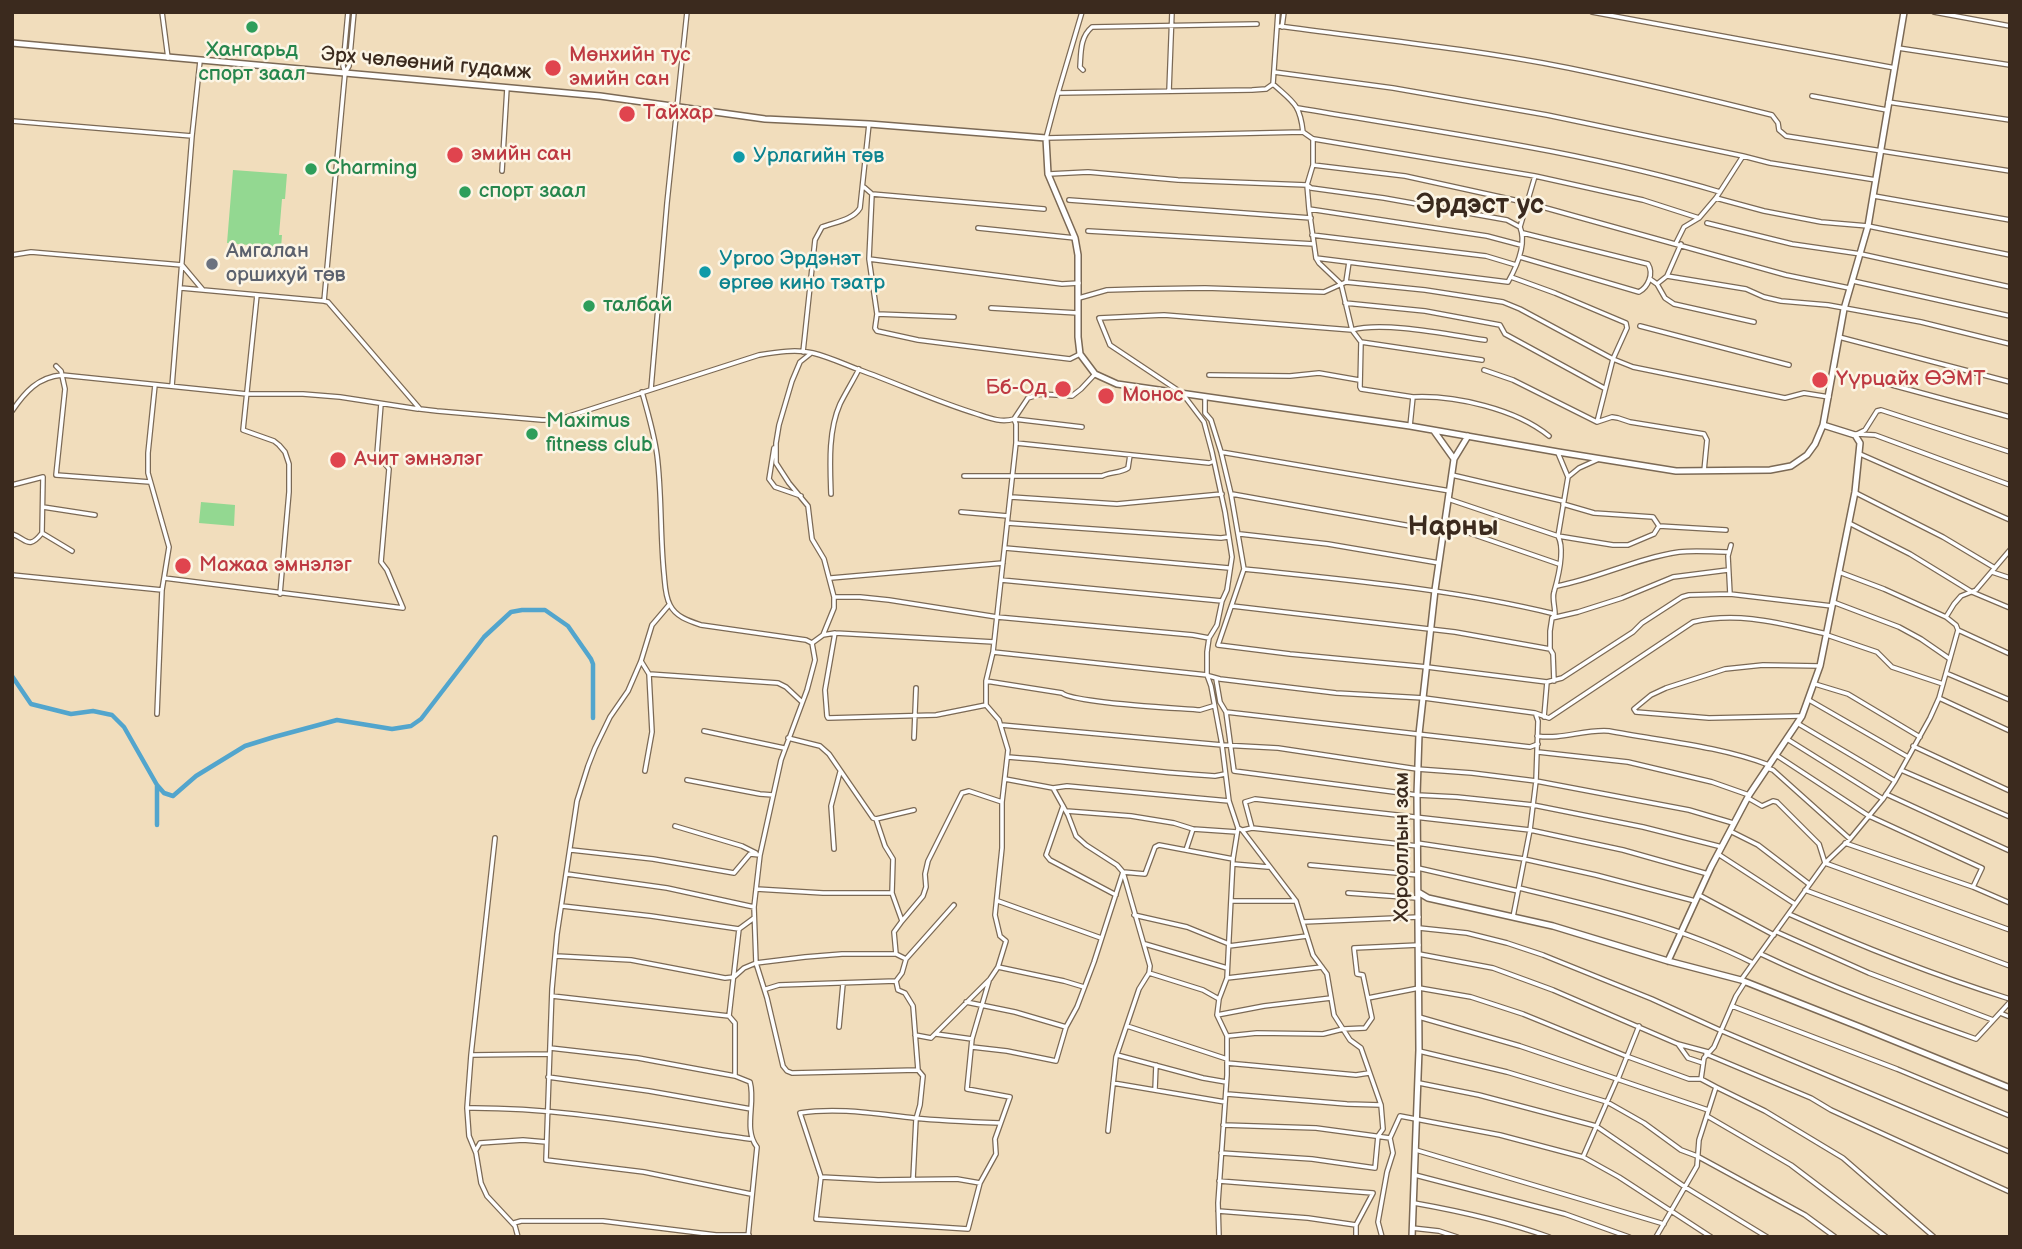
<!DOCTYPE html>
<html>
<head>
<meta charset="utf-8">
<style>
  body { margin:0 }
  #map { position:relative; width:2022px; height:1249px; overflow:hidden; background:#f1ddbc; font-family:"Balsamiq Sans",sans-serif }
  canvas { display:block }
  .frame { position:absolute; inset:0; border:14px solid #3b2a1e; pointer-events:none }
</style>
</head>
<body>
<div id="map">
<canvas width="2022" height="1249"></canvas>
<div class="frame"></div>
</div>
<script>
const g = document.querySelector('canvas').getContext('2d');
g.lineJoin = 'round';
function fill(path, color) {
  g.fillStyle = color;
  g.fill(path, 'evenodd');
}
function stroke(path, color, width, dash) {
  g.strokeStyle = color;
  g.lineWidth = width;
  g.lineCap = dash ? 'butt' : 'round';
  g.setLineDash(dash || []);
  g.stroke(path);
}
function label(font, color, halo, rows, align = 'center') {
  g.font = font + ' "Balsamiq Sans",sans-serif';
  g.lineWidth = 5;
  g.setLineDash([]);
  g.textBaseline = 'middle';
  g.strokeStyle = halo;
  g.fillStyle = color;
  for (const [text, x, y, turn = 0] of rows) {
    g.save();
    g.translate(x, y);
    g.rotate((+turn || 0) * Math.PI / 180);
    g.textAlign = isNaN(turn) ? turn : align;
    if (halo) g.strokeText(text, 0, 0);
    g.fillText(text, 0, 0);
    g.restore();
  }
}
fill(new Path2D(`
  M233 170 287 174 285 199H282L279 235H282L281 248 227 243Z
  M201 502 235 505 234 526 199 523Z`), '#93d891');
stroke(new Path2D(`
  M12 676 31 704 71 714 93 711 112 715 124 727 157 785 164 793 173 796 196 776 245 746 274 737 337 720 392 729 411 726 421 719 484 637 511 612 522 610H545L568 626 591 659 593 664V718
  M157 786V825`), '#52a5cd', 4.5);
const street = new Path2D(`
  M162 12 168 58
  M1278 12 1273 84C1293 102 1300 104 1303 132L1313 139V165L1307 185 1309 209 1316 258 1319 263 1341 284 1352 330 1361 342 1360 387 1361 389 1413 397 1410 426
  M1592 12 1895 68
  M1934 12 2010 26
  M1278 26C1375 39 1473 49 1569 68 1637 82 1704 98 1772 115L1778 123 1779 130 1786 136 2010 171
  M1282 27 1284 12
  M1898 48 2010 65
  M1083 70 1080 67C1081 52 1080 37 1092 27L1257 24
  M346 71 349 66 354 12
  M1274 72 1393 88 1547 115 1743 156
  M1273 84 1266 89 1252 90 1058 93 1046 138 1303 132
  M1169 91 1172 12
  M1058 93 1082 12
  M1812 96 1887 110
  M1888 102 2010 120
  M1298 108C1439 132 1583 151 1720 192
  M12 121 192 136
  M1314 139 1535 176 1643 200 1699 218
  M1313 165 1405 176 1528 203 1786 275 1849 288
  M502 171 507 88
  M1049 174 1088 172 1178 180 1307 185 1311 188 1384 198 1507 220 1520 227C1527 244 1517 266 1508 282L1316 258
  M864 187 872 194 1044 209
  M872 194 869 259 877 314 875 328 877 331 918 340 1037 355 1070 359 1080 354
  M1874 196 2010 220
  M1716 198 1764 211 1821 222 1868 226 2010 255
  M1069 200 1311 218
  M1309 209 1487 236 1521 245
  M1707 223 1792 244 1861 254 2010 287
  M1520 227 1535 176
  M978 228 1075 238
  M1088 231 1314 244
  M1312 235 1486 256 1516 265
  M1676 243 1684 227 1699 218 1716 198 1743 156 1770 163 1876 180
  M12 255 31 252 182 265
  M1520 257 1639 292C1648 287 1654 274 1648 264L1523 233
  M869 259 1062 284 1079 283
  M182 265 203 290 324 301
  M1667 276 1746 289 1764 297 1781 301 1828 305 1921 322 2010 344
  M1511 277 1555 293 1626 323 1627 328 1613 359 1597 422
  M1650 279 1657 284 1667 276 1681 244
  M1853 281 2010 316
  M1346 282 1349 262
  M1657 284 1665 298 1674 304 1754 322
  M181 288 203 290
  M257 295 243 430 274 441 279 445 285 452 289 464V492L280 594
  M1079 298 1107 290 1141 289 1205 288 1324 292 1346 282 1425 290 1503 302 1520 309 1613 359 1633 367 1785 398 1804 393 1829 397
  M324 301 328 302 420 409 437 411 542 420H557L759 355C777 352 796 349 813 353 829 357 844 364 860 370 899 384 937 402 977 414 989 418 1001 423 1014 419L1028 398 1041 394 1072 396 1081 389 1095 374
  M324 301 345 73 343 66 348 12
  M1345 303 1425 311 1500 325 1505 334 1604 388
  M991 308 1078 313
  M877 314 954 317
  M1640 326 1789 365
  M1839 337 2010 382
  M1361 342 1482 360
  M803 352 815 240 822 227C835 222 853 220 860 208L869 124
  M810 354 800 362 792 381 779 425 776 443V463L789 483 808 506 812 539 824 559 834 597
  M56 366 61 371 65 389 56 475 150 482
  M1484 370 1513 380 1597 422 1612 417 1618 418 1630 422 1704 434 1707 440 1704 471
  M1209 375 1290 376 1319 373 1359 380
  M1881 382 2010 417
  M155 385 148 453V473L169 547 162 590 157 714
  M172 386 192 136 200 61
  M651 389 667 203 687 12
  M642 392C648 413 654 433 657 455 662 494 660 534 664 574 665 584 665 596 670 605 676 617 689 621 701 625L806 640 812 643 815 660 807 690 781 760 760 855 754 907 756 963 767 998 783 1066 787 1071 792 1073 918 1070
  M1205 397V413L1211 420 1221 452 1231 494 1244 569 1218 645 1290 654 1427 667 1547 682 1562 678 1633 632 1642 623 1682 597 1689 595 1730 594 1832 606
  M1413 397C1455 395 1516 409 1549 436
  M12 411C25 392 38 377 62 375L247 394H303L340 397 418 409
  M1856 434 1875 435 2010 485
  M1855 435 1865 430 1877 411 1881 410 2010 452
  M1016 443 1209 463 1214 461
  M774 448 769 479 775 487 801 496
  M1221 452 1450 491
  M1860 454 2010 520
  M1452 475 1563 501
  M964 476H1102C1110 472 1121 473 1128 468L1130 455
  M1568 477 1579 468 1599 459
  M12 485 43 477 42 533 72 551
  M1856 493 1943 537 1995 568
  M831 494C830 465 828 431 840 404 846 392 853 381 859 369
  M1232 494 1444 532
  M1011 497 1117 504 1222 494
  M1448 499 1558 536 1613 545H1628L1654 534 1659 526
  M1563 504 1594 513 1653 517 1659 526
  M43 507 95 515
  M961 512 1008 516
  M1007 523 1221 538 1228 537
  M1849 523 1910 554 1972 592 2010 608
  M1446 525 1559 564
  M1659 526 1726 530
  M12 534C26 538 28 551 42 533
  M1240 534 1328 544 1439 563
  M1005 548 1229 568
  M1244 569C1348 580 1453 589 1555 614
  M1839 572 1884 589 1946 617
  M1992 572 2010 578
  M12 575 162 590
  M164 578 403 608 387 570 381 562 389 469 377 454 381 404
  M831 578 1003 563
  M1001 580 1222 601
  M1557 586C1599 578 1637 558 1679 552 1696 550 1712 552 1729 552
  M1730 594 1728 556 1731 545
  M1833 602 1899 627 1921 639 1950 659
  M669 605 652 625 641 661 628 691 610 717 595 748 588 766 577 801 557 934 552 989 546 1160 644 1172 751 1194
  M1232 606 1455 632 1550 649
  M1552 618 1578 612 1622 598 1673 577 1728 570
  M1958 630 2010 654
  M835 633 825 690 827 716 828 718 936 715 986 705
  M823 635 834 608V597H860L889 600 997 617 1193 635 1209 638
  M1827 635 1877 652 1892 667 1943 684
  M812 643 823 635 835 633 994 642
  M993 652 1207 675
  M641 661 649 674 652 732 645 771
  M1946 673 2010 700
  M649 674 778 683 786 687 802 702
  M1209 676 1220 679 1336 693 1424 698 1535 713 1549 718 1693 622C1739 611 1782 624 1827 634
  M1216 679 1220 702 1226 712 1234 771 1417 795 1457 797 1533 805 1643 827 1722 847
  M986 681 1062 693C1074 703 1177 708 1200 710L1213 706
  M1554 681 1553 654 1550 649V631L1552 618 1555 614C1555 607 1552 598 1554 592 1558 578 1565 549 1558 536L1568 477 1558 453
  M1815 684 1848 694 1920 737
  M1939 698 2010 731
  M1809 700 1908 757
  M1226 712 1530 747 1538 744
  M1801 716 1709 718 1636 712 1634 709 1651 695 1666 688 1725 669 1763 665 1820 666
  M1544 717 1547 682
  M1797 723 1895 781
  M1001 725 1222 745 1278 748 1417 769 1472 773 1536 781 1689 810 1733 823
  M704 731 784 748
  M1537 736C1562 740 1584 729 1609 731 1662 741 1719 746 1769 765
  M788 738 820 746 829 754 873 818 876 819 885 846 893 859 892 893 902 921 894 932 896 954
  M914 738 916 688
  M1787 739 1883 799
  M1913 746 2010 791
  M1538 752 1628 762 1712 782 1749 795
  M1776 755 1869 816 1982 868 1973 887
  M1008 757C1078 762 1146 772 1215 776L1225 774
  M1767 768 1773 770 1850 839
  M1901 770 2010 817
  M687 780 760 794 773 795
  M1053 788 1067 786 1229 801
  M1886 794 2010 851
  M1748 798 1762 806 1773 801 1777 802 1819 844 1825 863 2010 930
  M1063 806 1046 855 1050 860 1116 895
  M1066 811 1131 816 1174 823 1193 829 1237 832
  M876 819 914 810
  M675 826 742 846 756 853
  M1252 828 1245 802 1255 799 1530 830 1623 850 1708 874
  M1243 830 1252 828 1418 846
  M1730 831 1758 845 1809 884
  M495 838 471 1055 467 1108 469 1136 476 1153 481 1183 487 1196 515 1226 518 1237
  M1417 843 1524 859 1596 875 1695 901
  M1845 843 1973 887 2010 903
  M834 849 831 806 840 772
  M571 850 653 859 734 873 750 854 760 855
  M1186 850 1193 829
  M1718 854 1795 904
  M1233 864 1268 867
  M1310 865 1418 875
  M1418 868 1518 891
  M567 874 667 888 754 907
  M1519 888C1598 907 1680 926 1753 963
  M756 889 823 893H892
  M1805 890 2010 966
  M1348 893 1417 898
  M1699 895 1774 935
  M998 901 1101 938
  M1231 901H1296
  M562 906 651 916 739 929 754 918
  M1789 914C1860 946 1934 975 2010 999
  M1134 915 1187 927 1229 944
  M1513 917 1530 830 1536 781 1538 721 1536 715
  M902 921 923 896 926 887 925 874 928 861 962 793 969 791 1002 802
  M1303 922 1419 917
  M1419 928 1467 933 1507 943 1543 955 1652 999 1722 1031 2010 1152
  M739 929 729 1016 735 1023V1076L750 1082C756 1103 743 1129 757 1147L748 1237
  M1777 932 1869 973 1993 1020
  M1145 944 1227 968
  M1229 946 1307 936
  M1419 954 1493 968 1553 990 1678 1044 1708 1052
  M1761 954C1830 987 1903 1013 1976 1039L2010 1002
  M556 956 631 960 725 978 734 977 744 968 756 963 805 957 842 954H896L906 959
  M998 967 1064 981 1084 987
  M1149 973 1203 990 1219 999
  M1227 978 1322 967
  M1741 980 1825 863 1850 839 1883 799 1895 781 1930 718 1939 698 1958 630 1956 625 1946 617 1954 604 1961 596 1976 590 2010 550
  M766 989 779 985 896 981
  M552 996 729 1016
  M1368 998 1419 988 1471 997 1523 1014 1626 1056 1689 1079H1701
  M966 1002 1015 1012 1066 1027
  M1732 1006 1897 1069 2010 1116
  M2000 1013 2010 1017
  M1217 1015 1264 1006 1331 998
  M1419 1017 1520 1046 1708 1110
  M1127 1026 1227 1059
  M839 1027 843 984
  M936 1034 972 1039
  M915 1035 931 1038 990 979 998 967 1006 941 1000 936 995 915 1002 848V802L1008 750 999 720 986 705V681L993 652 1016 443V424L1014 419 1082 427
  M1228 1036 1257 1033 1323 1034 1343 1029 1365 1028 1372 1018 1363 975 1357 974 1354 948 1419 945
  M1678 1044 1688 1058 1703 1063
  M972 1047 1007 1051 1056 1061 1066 1027 1077 1007 1094 962 1123 872 1117 865 1086 845 1076 836 1068 815 1053 788 1005 779
  M550 1048 638 1058 735 1076
  M1419 1051 1507 1072 1607 1102 1644 1123 1681 1150 1697 1156 1805 1215 1835 1237
  M1706 1054 1811 1098 1831 1110 2010 1192
  M471 1055 549 1054
  M1117 1055 1203 1078 1226 1082
  M1227 1063 1356 1075 1369 1073
  M548 1077 649 1091 751 1109
  M1618 1079 1639 1026
  M1113 1083 1225 1102
  M1419 1083 1479 1095 1596 1126 1685 1187 1767 1237
  M1716 1087 1765 1111 1843 1158 1934 1237
  M1155 1090 1156 1065
  M1227 1094 1347 1104 1381 1105
  M467 1108C562 1107 656 1126 750 1139
  M1707 1116 1791 1165 1886 1237
  M1223 1125 1316 1128 1390 1138
  M1108 1131 1116 1057 1139 989 1149 973 1150 966 1123 872 1145 874 1155 847 1159 845 1233 859
  M476 1150 480 1143 523 1140 546 1142
  M1416 1150 1664 1224
  M1221 1153 1312 1159 1375 1168 1378 1136 1383 1129 1381 1105 1361 1048 1350 1040 1334 1015 1327 974 1313 955 1296 901 1242 830 1238 828 1229 801 1222 745 1211 686 1207 675V652L1209 638 1217 625 1222 601 1227 590 1232 557 1225 512 1212 452 1204 422 1182 393 1110 345 1099 318 1164 315 1352 330C1384 321 1450 335 1485 340
  M1583 1157 1617 1079
  M1415 1175 1565 1214 1629 1237
  M821 1177 800 1113C838 1107 876 1114 914 1118 942 1121 971 1122 1000 1123
  M913 1179 916 1119 920 1105 923 1076 918 1070 913 1006 905 993 898 990 896 981 902 973 906 959 954 905
  M1219 1181 1373 1193 1356 1225
  M980 1183 957 1179 878 1180 821 1177 816 1219 968 1229 980 1183 996 1154 995 1139 1010 1097 967 1089 972 1039 989 981
  M1414 1203C1459 1211 1505 1221 1549 1237
  M1218 1211 1308 1218 1356 1225V1237
  M514 1223 521 1221H603L716 1235H749
  M1412 1228 1439 1231 1457 1237
  M1219 1237 1218 1203 1227 1075V1036L1217 1015 1219 999 1227 978 1233 859 1238 828
  M1382 1237 1378 1222 1387 1172 1393 1153 1390 1138 1400 1116 1500 1135 1583 1157 1619 1177 1711 1237
  M1656 1237 1697 1166 1699 1140 1716 1087 1701 1079 1704 1058 1714 1047 1736 996 1745 982`);
const secondary = new Path2D(`
  M12 43 600 96 765 119 869 124 1046 138 1048 174 1075 238 1078 255V337L1080 354 1095 374 1117 384 1410 426 1558 452 1676 471 1770 470 1791 466 1807 455 1815 444 1823 425 1844 309 1868 226 1904 12
  M1434 431 1454 459
  M1418 892 1428 898 1553 926 1668 961 1741 980 1860 1027 2010 1088
  M1668 961 1711 867 1749 795 1802 716 1820 666 1855 492 1860 443 1855 435 1823 425
  M1412 1237 1419 1050 1417 795 1419 734 1435 590 1454 459 1468 436`);
stroke(street, '#7b6955', 6);
stroke(secondary, '#7b6955', 8);
stroke(street, '#fff', 3.5);
stroke(secondary, '#fff', 5);
for (const [x, y, r, color] of [
  [252,27,7,"#2e9e5b"],
  [553,68,9,"#e0444e"],
  [627,114,9,"#e0444e"],
  [455,155,9,"#e0444e"],
  [739,157,7,"#0f9aa8"],
  [311,169,7,"#2e9e5b"],
  [465,192,7,"#2e9e5b"],
  [212,264,7,"#6b7280"],
  [705,272,7,"#0f9aa8"],
  [589,306,7,"#2e9e5b"],
  [1820,380,9,"#e0444e"],
  [1063,389,9,"#e0444e"],
  [1106,396,9,"#e0444e"],
  [532,434,7,"#2e9e5b"],
  [338,460,9,"#e0444e"],
  [183,566,9,"#e0444e"]
]) {
  const dot = new Path2D();
  dot.arc(x, y, r, 0, 2 * Math.PI);
  g.fillStyle = color;
  g.fill(dot);
  stroke(dot, '#fcf5e5', 2.5);
}
label('21px', '#27864d', '#fcf5e5', [
  ["Хангарьд",252,51,"center"],
  ["спорт заал",252,75,"center"],
  ["Charming",325,169],
  ["спорт заал",479,192],
  ["талбай",603,306],
  ["Maximus",546,422],
  ["fitness club",546,446]
], 'left');
label('21px', '#be3a42', '#fcf5e5', [
  ["Мөнхийн тус",569,56],
  ["эмийн сан",569,80],
  ["Тайхар",643,114],
  ["эмийн сан",471,155],
  ["Үүрцайх ӨЭМТ",1836,380],
  ["Бб-Од",1047,389,"right"],
  ["Монос",1122,396],
  ["Ачит эмнэлэг",354,460],
  ["Maжаа эмнэлэг",199,566]
], 'left');
label('21px', '#3b2a1e', '#fcf5e5', [
  ["Эрх чөлөөний гудамж",426,64,5],
  ["Хорооллын зам",1403,847,-90]
]);
label('21px', '#0d838f', '#fcf5e5', [
  ["Урлагийн төв",753,157],
  ["Ургоо Эрдэнэт",719,260],
  ["өргөө кино тэатр",719,284]
], 'left');
label('21px', '#5b616d', '#fcf5e5', [
  ["Амгалан",226,252],
  ["оршихуй төв",226,276]
], 'left');
label('bold 28px', '#3b2a1e', '#fcf5e5', [
  ["Эрдэст ус",1480,206],
  ["Нарны",1453,528]
]);
</script>
</body>
</html>
